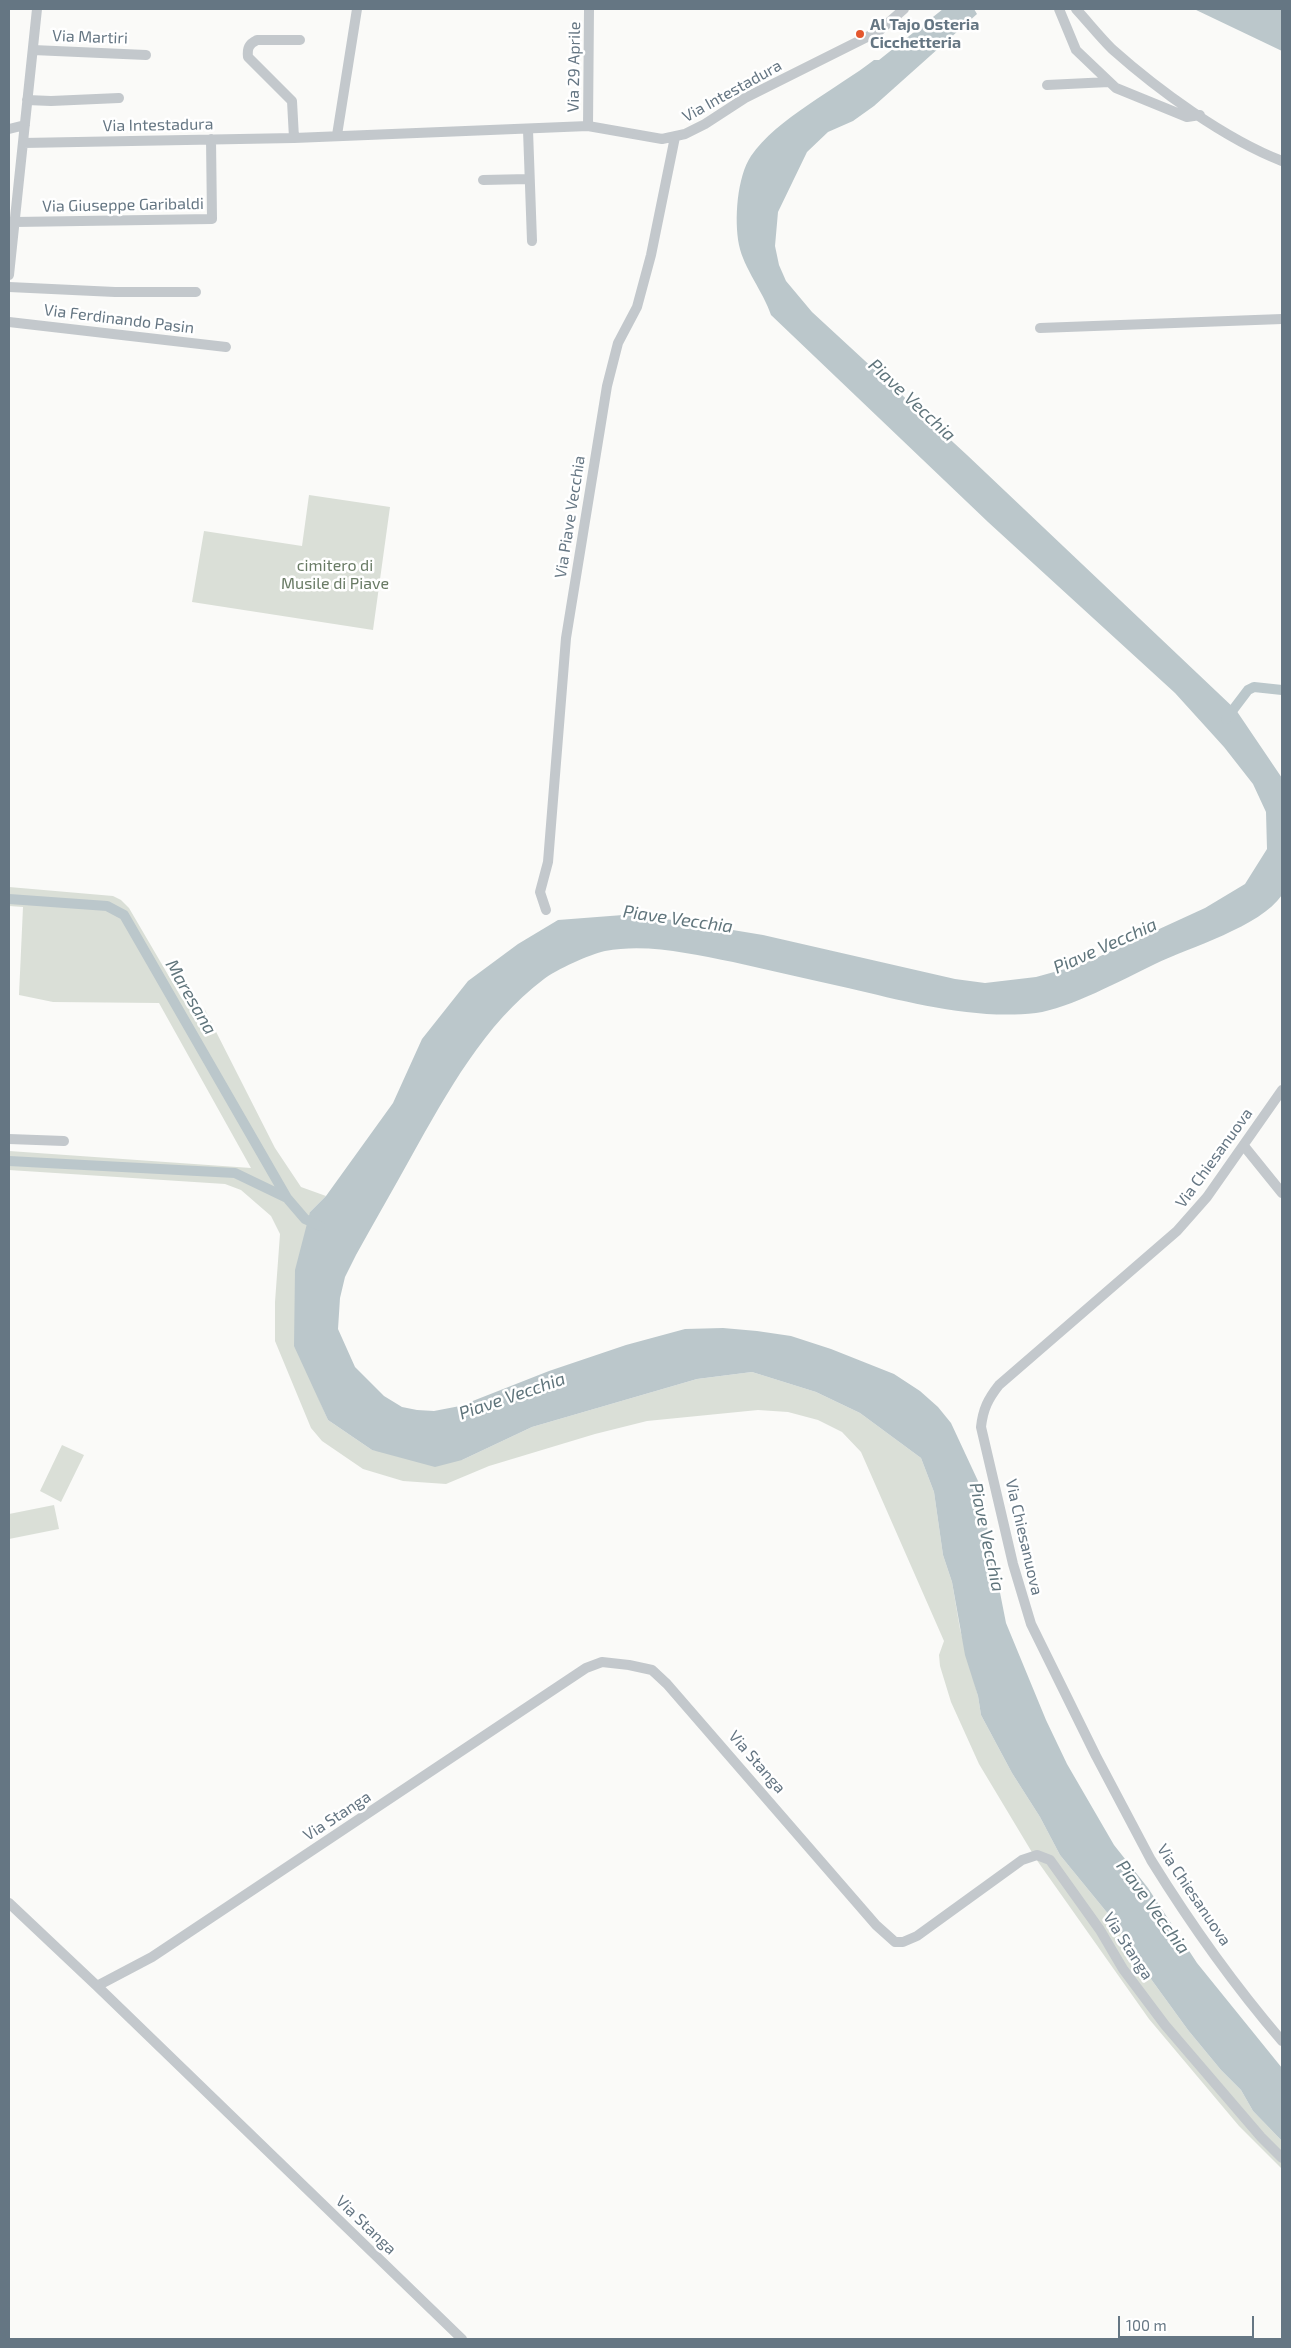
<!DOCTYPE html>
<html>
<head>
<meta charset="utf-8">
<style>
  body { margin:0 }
  #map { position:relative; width:1291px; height:2348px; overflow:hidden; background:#fafaf8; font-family:"Exo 2",sans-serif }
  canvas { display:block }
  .frame { position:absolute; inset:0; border:10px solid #657683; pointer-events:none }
  .scale { position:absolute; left:1118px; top:2316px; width:136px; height:22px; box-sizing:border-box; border:2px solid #657683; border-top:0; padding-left:6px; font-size:15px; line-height:18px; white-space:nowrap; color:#657683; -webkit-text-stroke:4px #fff; paint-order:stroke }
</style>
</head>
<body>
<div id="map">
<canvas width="1291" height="2348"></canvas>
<div class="frame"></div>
<div class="scale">100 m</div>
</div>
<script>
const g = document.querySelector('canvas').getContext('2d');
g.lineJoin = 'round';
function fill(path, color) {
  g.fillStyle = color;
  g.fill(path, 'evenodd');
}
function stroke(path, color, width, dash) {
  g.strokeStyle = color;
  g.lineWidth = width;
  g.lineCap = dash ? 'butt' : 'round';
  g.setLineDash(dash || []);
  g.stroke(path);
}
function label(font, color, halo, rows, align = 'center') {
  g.font = font + ' "Exo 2",sans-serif';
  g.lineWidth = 5;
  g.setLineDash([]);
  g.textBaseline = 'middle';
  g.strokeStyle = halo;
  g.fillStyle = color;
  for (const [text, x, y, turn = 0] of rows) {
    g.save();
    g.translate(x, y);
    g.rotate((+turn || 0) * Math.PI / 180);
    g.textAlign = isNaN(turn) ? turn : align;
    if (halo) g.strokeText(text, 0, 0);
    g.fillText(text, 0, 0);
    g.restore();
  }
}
fill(new Path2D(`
  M309 495 390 507 373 630 192 602 204 531 302 546Z
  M9 887 113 896 121 900 129 908 181 997 205 1010 275 1148 301 1187 326 1196 310 1212 318 1397 328 1420 372 1450 462 1460 532 1427 697 1379 752 1372 816 1392 860 1413 921 1458 934 1492 943 1555 952 1582 960 1629 978 1696 981 1715 1012 1773 1040 1817 1060 1855 1118 1926 1127 1946 1188 2030 1221 2070 1241 2090 1253 2111 1282 2141V2169L1239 2126 1149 2019 1036 1859 979 1764 951 1702 940 1666 939 1655 944 1641 861 1452 842 1432 818 1420 788 1412 758 1410 647 1421 595 1434 489 1466 446 1484 403 1481 363 1469 322 1441 311 1428 275 1341V1302L280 1234 271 1216 241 1190 225 1184 9 1170V1151L251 1168 159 1003 53 1002 19 995 23 907 9 906Z
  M62 1445 84 1455 61 1502 40 1491Z
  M54 1505 59 1529 9 1539V1514Z`), '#dadfd7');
fill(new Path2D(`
  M943 9H974L977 14 874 106 853 121 828 132 807 152 778 212 775 246 779 265 786 281 812 312 967 455 1236 710 1282 778V895C1260 927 1190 947 1155 964 1124 979 1068 1009 1036 1013 973 1020 908 1002 848 988 809 979 771 971 733 962 692 954 647 943 605 951 590 954 556 970 544 979 484 1024 447 1093 411 1157 393 1190 374 1222 356 1255L345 1277 340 1298 338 1329 355 1367 384 1396 402 1407 417 1410 434 1411 460 1406 549 1371 626 1345 685 1329 723 1328 757 1331 791 1336 831 1349 894 1374 920 1391 938 1407 951 1423 978 1481 1006 1623 1046 1720 1067 1764 1114 1845 1148 1888 1197 1963 1282 2068V2141L1253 2111 1241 2090 1221 2070 1188 2030 1127 1946 1118 1926 1060 1855 1040 1817 1012 1773 981 1715 978 1696 965 1655 952 1582 943 1555 934 1492 921 1458 860 1413 816 1392 752 1372 697 1379 532 1427 462 1460 435 1467 372 1450 328 1420 294 1346 295 1270 310 1212 326 1196 393 1103 422 1039 468 981 518 944 558 920 636 914 763 935 955 979 985 983 1036 977 1083 964 1205 908 1245 884 1267 849 1266 812 1253 784 1224 747 1175 693 988 522 771 315C763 291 744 269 739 245 734 220 737 177 751 156 776 119 838 88 874 60H879Z
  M1194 9H1282V51Z`), '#bbc7cb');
stroke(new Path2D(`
  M1226 719 1248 690 1254 687 1282 690
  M9 899 107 906 124 915 287 1198
  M9 1161 235 1173 287 1198 305 1219 320 1226`), '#bbc7cb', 10);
stroke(new Path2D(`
  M1059 9 1076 50 1116 88 1187 117 1200 115
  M1076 9C1088 22 1099 36 1112 49 1158 90 1225 139 1282 161
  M33 50 146 55
  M1047 85 1109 82
  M27 100 51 101 119 98
  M588 126 589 9
  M9 129 25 125
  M528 130 532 241
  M337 135 357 9
  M294 138 292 101 248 57C247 48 249 44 257 40H300
  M23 143 294 138 588 126 662 139 685 134 705 124 745 98 879 31 904 9
  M483 180 529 179
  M15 222 212 219 211 139
  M9 275 37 9
  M9 287 115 292H196
  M9 322 226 347
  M1040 328 1282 319
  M546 910 540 892 548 862 566 638 607 386 618 343 637 307 651 255 675 137
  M1282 1090 1207 1197 1177 1231 999 1385C988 1399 983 1409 981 1427L1013 1564 1031 1624 1096 1756 1151 1860C1190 1923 1234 1985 1282 2041
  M9 1139 64 1141
  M1244 1146 1282 1193
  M9 1903 97 1986 462 2339
  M97 1986 152 1957 586 1668 602 1662 629 1665 652 1670 667 1684 876 1925 895 1942H903L917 1936 1022 1860 1037 1855 1050 1860 1100 1930 1123 1969 1165 2025 1261 2137 1282 2158`), '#c3c8cc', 10);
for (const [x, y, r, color] of [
  [860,34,5,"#e4572e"]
]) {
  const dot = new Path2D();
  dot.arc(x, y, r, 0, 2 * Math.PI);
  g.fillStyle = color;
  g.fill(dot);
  stroke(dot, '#fff', 2);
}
label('bold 16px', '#657683', '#fff', [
  ["Al Tajo Osteria",870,25],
  ["Cicchetteria",870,43]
], 'left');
label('16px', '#657683', '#fff', [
  ["Via Martiri",90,37,2],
  ["Via 29 Aprile",574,67,-89],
  ["Via Intestadura",732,91,-29],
  ["Via Intestadura",158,125,-1],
  ["Via Giuseppe Garibaldi",123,205,-1],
  ["Via Ferdinando Pasin",119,319,7],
  ["Via Piave Vecchia",570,517,-81],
  ["Via Chiesanuova",1214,1158,-54],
  ["Via Chiesanuova",1024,1537,77],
  ["Via Stanga",757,1762,49],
  ["Via Stanga",337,1816,-33],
  ["Via Chiesanuova",1194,1895,56],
  ["Via Stanga",1128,1946,57],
  ["Via Stanga",366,2225,44]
]);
label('16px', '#687a64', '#fff', [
  ["cimitero di",335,566],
  ["Musile di Piave",335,584]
]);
label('italic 18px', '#60757c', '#fff', [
  ["Piave Vecchia",912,400,43],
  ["Piave Vecchia",678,919,8],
  ["Piave Vecchia",1105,946,-24],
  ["Maresana",191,997,60],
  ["Piave Vecchia",512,1396,-19],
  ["Piave Vecchia",987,1537,78],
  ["Piave Vecchia",1153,1907,54]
]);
</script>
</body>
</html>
